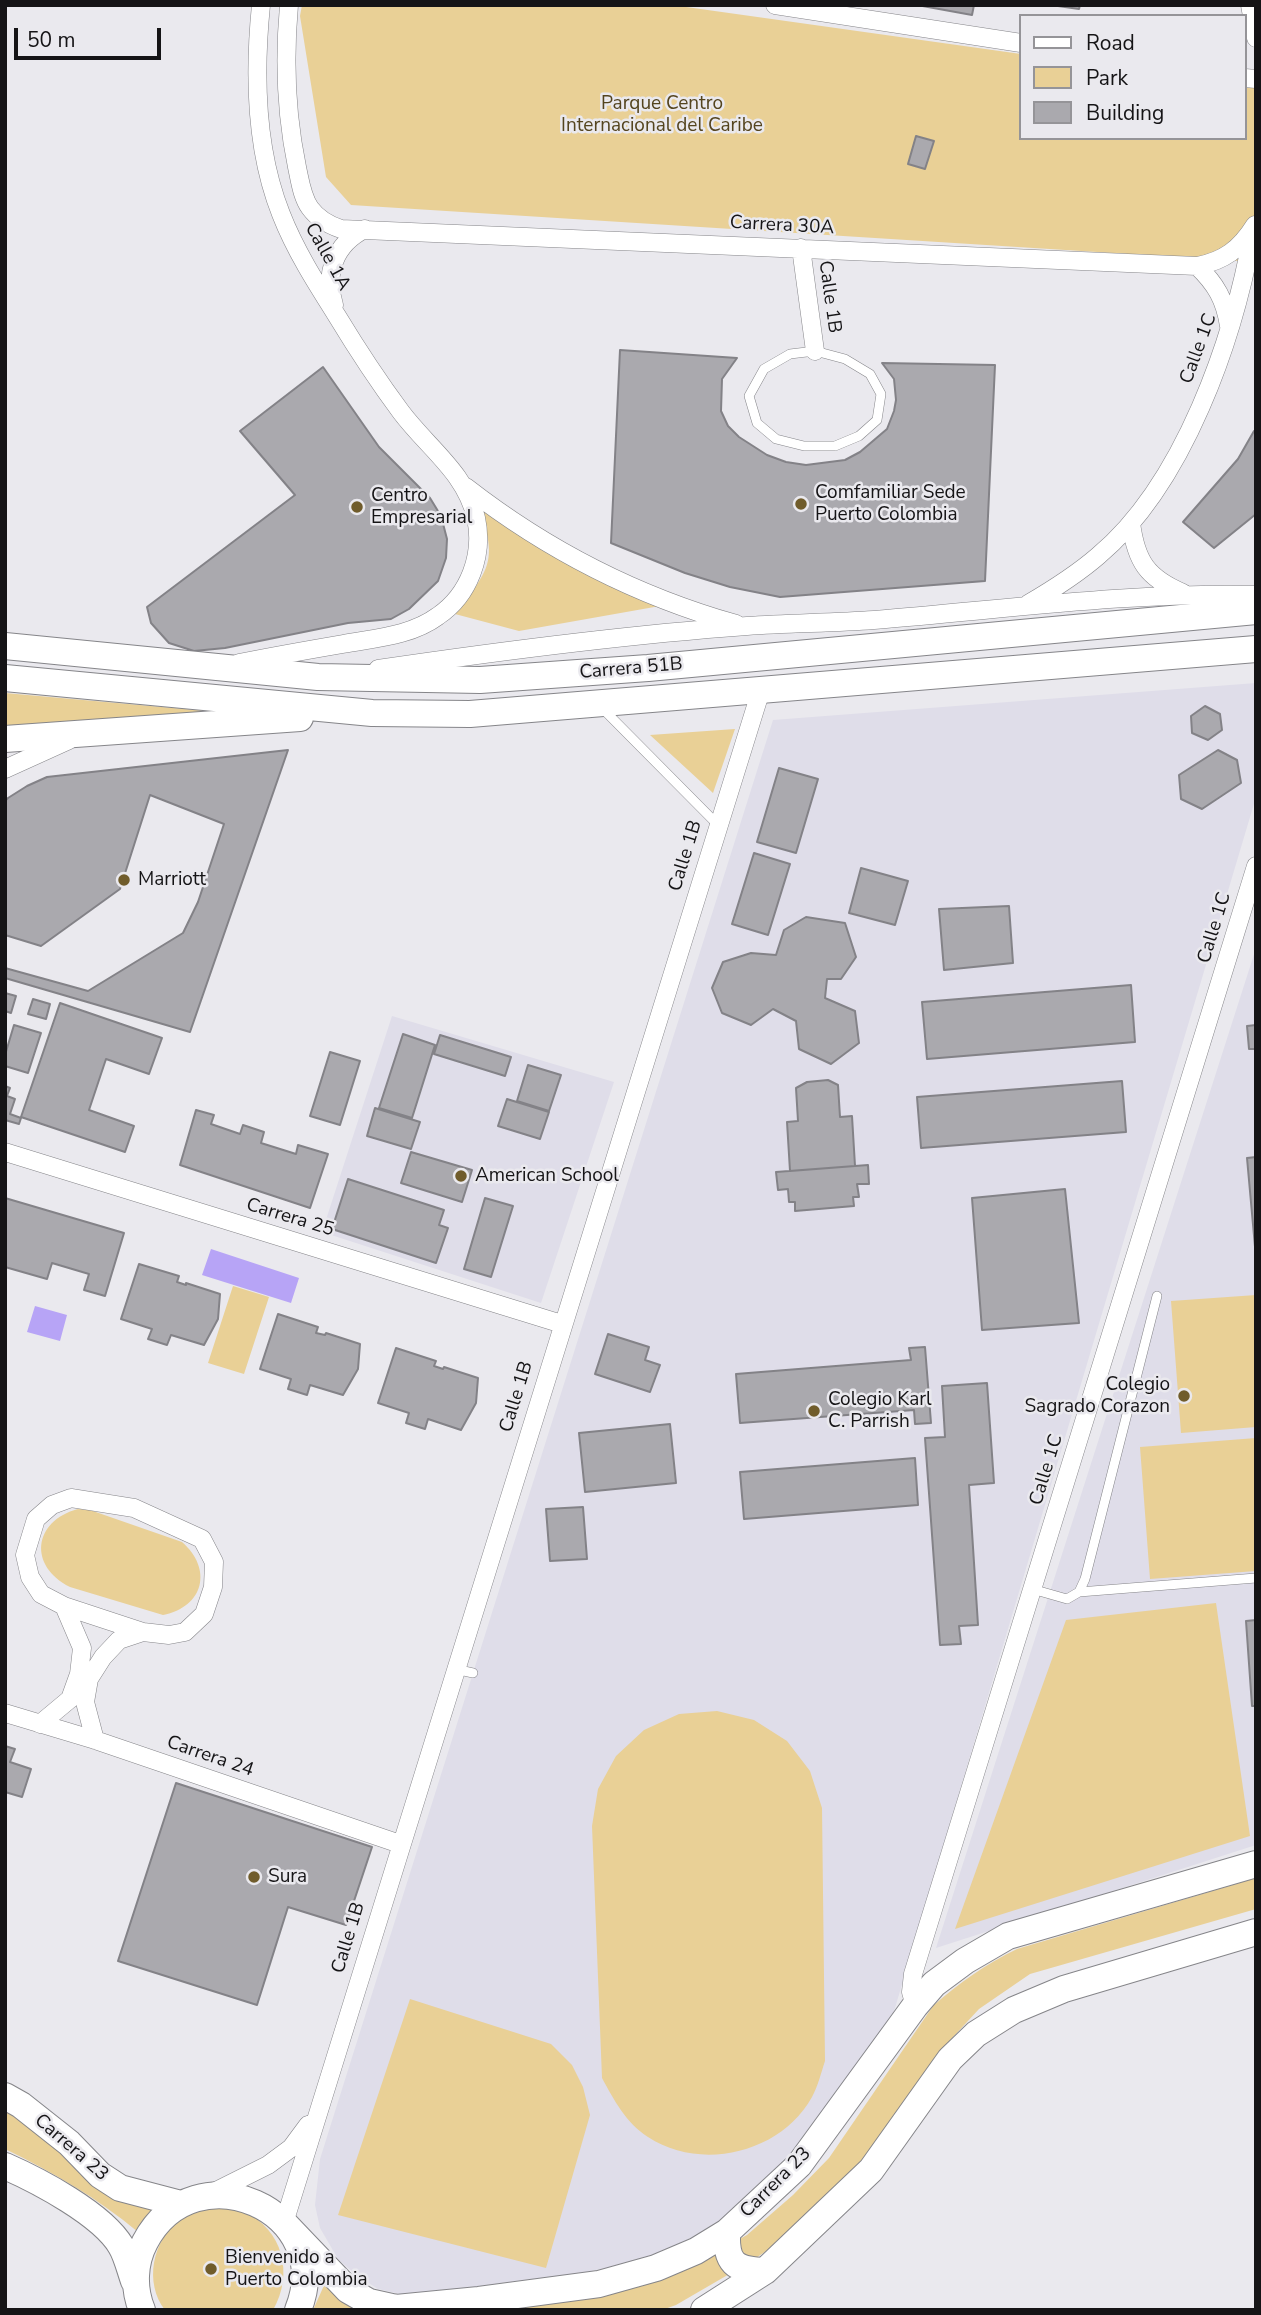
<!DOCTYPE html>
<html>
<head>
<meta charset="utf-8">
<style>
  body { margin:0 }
  #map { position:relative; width:1261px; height:2315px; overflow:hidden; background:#eae9ee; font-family:"Nunito Sans",sans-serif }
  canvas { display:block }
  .frame { position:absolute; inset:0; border:7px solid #151416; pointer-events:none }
  .legend { position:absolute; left:1019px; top:14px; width:228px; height:126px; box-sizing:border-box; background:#eae9ee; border:2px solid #959498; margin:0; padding:9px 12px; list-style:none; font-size:21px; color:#151416 }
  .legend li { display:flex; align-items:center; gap:14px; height:35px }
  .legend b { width:35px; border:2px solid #959498 }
  .scale { position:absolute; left:14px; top:28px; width:147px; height:32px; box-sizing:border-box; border:4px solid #151416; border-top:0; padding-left:9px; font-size:21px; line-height:24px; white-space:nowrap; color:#151416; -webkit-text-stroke:5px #eae9ee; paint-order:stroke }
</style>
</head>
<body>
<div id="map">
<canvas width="1261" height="2315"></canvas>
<div class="frame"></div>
<ul class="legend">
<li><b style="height:9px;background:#fff"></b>Road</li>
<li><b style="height:19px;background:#e9d096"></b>Park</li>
<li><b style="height:19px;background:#aaa9ae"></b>Building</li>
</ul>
<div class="scale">50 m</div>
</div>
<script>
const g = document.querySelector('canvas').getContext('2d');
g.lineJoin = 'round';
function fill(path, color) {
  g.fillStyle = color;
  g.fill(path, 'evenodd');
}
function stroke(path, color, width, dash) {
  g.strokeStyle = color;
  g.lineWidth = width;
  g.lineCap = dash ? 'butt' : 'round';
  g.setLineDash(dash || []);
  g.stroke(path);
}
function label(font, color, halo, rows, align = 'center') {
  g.font = font + ' "Nunito Sans",sans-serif';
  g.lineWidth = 5;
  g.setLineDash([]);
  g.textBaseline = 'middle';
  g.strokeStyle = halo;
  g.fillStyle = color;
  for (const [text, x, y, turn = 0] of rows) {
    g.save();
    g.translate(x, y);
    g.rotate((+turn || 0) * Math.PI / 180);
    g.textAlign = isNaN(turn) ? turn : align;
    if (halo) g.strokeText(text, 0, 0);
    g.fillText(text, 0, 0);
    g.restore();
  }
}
fill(new Path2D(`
  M1256 683V797L889 2028 791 2166 740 2212 662 2255 578 2274 516 2281 425 2295 400 2294 378 2289 355 2274 338 2259 320 2228 315 2205 320 2159 773 720Z
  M1256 948V1845L936 1948Z
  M392 1016 614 1082 541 1303 322 1232Z`), '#dfdde9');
fill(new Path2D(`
  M302 5H672L1021 54V138H1245V86L1256 87V262L351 205 326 177 300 16Z
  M478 503 660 606 519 631 455 614C491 567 498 562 478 503Z
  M5 693 240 714 5 726Z
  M735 729 713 793 650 735Z
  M233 1286 269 1297 244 1374 208 1363Z
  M1256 1295V1427L1181 1433 1171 1301Z
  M1256 1438V1571L1150 1579 1140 1447Z
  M78 1509 90 1510 182 1542C213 1569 204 1607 163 1615L70 1587C28 1566 33 1521 78 1509Z
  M1216 1603 1250 1836 955 1929 1066 1620Z
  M717 1711 754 1720 787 1741 810 1771 822 1808 825 2061C821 2073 818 2086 812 2097 781 2153 701 2172 648 2137 626 2123 614 2100 602 2078L592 1826 598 1789 616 1756 644 1730 679 1714Z
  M1256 1878V1909L1030 1974 979 2009 942 2049 848 2182 803 2226 750 2262 676 2305 662 2310H478L705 2258 747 2235 793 2195 829 2158 933 2006C959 1983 986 1964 1017 1949Z
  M410 1999 551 2044 572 2065 583 2087 590 2115 546 2268 338 2215Z
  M5 2105 167 2206 138 2232C97 2198 53 2172 5 2149Z
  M222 2208C229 2209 237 2210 244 2212 283 2229 294 2274 273 2310H165C144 2283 152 2240 180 2220 193 2211 207 2209 222 2208Z
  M326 2281 370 2310H313Z`), '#e9d096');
fill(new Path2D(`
  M211 1249 299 1278 291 1303 202 1275Z
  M35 1306 67 1315 60 1341 27 1332Z`), '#b7a4f6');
const building = new Path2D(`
  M917 5H974L972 15Z
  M1051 5H1080L1079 9Z
  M916 136 934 141 925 169 908 164Z
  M620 350 737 358 722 379 721 411 728 426 739 437 767 455 786 462 806 465 845 460 860 452 887 429 894 411 896 400 894 379 882 363 995 365 985 581 780 597 730 587 685 573 611 543Z
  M323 367 379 447 430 498 441 516 447 539 446 558 438 581 409 609 391 619 348 623 225 648 194 651 169 643 151 623 147 607 295 495 240 431Z
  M1254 431H1256V514L1214 548 1183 522 1238 459Z
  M1205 706 1220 714 1222 730 1208 740 1192 733 1191 716Z
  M288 750 190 1032 5 978V801L8 798 27 786 47 777Z
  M1218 750 1237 760 1241 783 1202 809 1181 799 1179 775Z
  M779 768 818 779 796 853 757 842Z
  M150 795 224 824 198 902 183 933 88 991 5 968V935L41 946 120 889Z
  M754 853 790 864 768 935 732 924Z
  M861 868 908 881 895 925 849 913Z
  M1009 906 1013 963 944 970 939 909Z
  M806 917 845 923 856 957 841 979H827L825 998 855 1011 859 1043 831 1064 799 1049 796 1021 773 1009 751 1025 722 1013 712 988 723 962 751 953 776 955 784 930Z
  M1131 985 1135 1042 927 1059 922 1002Z
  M5 993 16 996 11 1013 5 1011Z
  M33 999 50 1004 46 1019 28 1014Z
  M60 1003 162 1038 149 1074 106 1059 89 1110 134 1126 125 1152 21 1117Z
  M14 1025 41 1033 28 1073 5 1066V1055Z
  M1256 1025V1049H1249L1247 1026Z
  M403 1034 435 1045 412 1118 379 1108Z
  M440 1035 511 1057 505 1076 434 1054Z
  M330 1052 360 1061 340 1125 310 1116Z
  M528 1065 561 1075 549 1111 517 1101Z
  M828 1080 838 1085 840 1117 852 1116 855 1166 790 1171 787 1122 798 1121 796 1088 807 1082Z
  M1122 1081 1126 1132 921 1148 917 1097Z
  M5 1086 10 1088 7 1096 15 1099 10 1114 21 1118 19 1124 5 1120Z
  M507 1099 549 1112 540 1139 498 1126Z
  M375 1108 420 1122 411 1149 367 1136Z
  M196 1110 214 1115 211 1124 240 1134 243 1125 264 1132 261 1143 296 1154 298 1145 328 1154 310 1208 180 1165Z
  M411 1152 472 1170 462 1202 401 1183Z
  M1256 1157V1258L1247 1158Z
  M868 1165 869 1184H857L859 1197H853L854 1206 795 1211V1202H789L788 1189 778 1190 776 1172Z
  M348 1179 444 1210 439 1225 448 1228 436 1263 332 1229Z
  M1065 1189 1079 1323 982 1330 972 1198Z
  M5 1198 124 1233 105 1296 84 1290 89 1274 52 1263 47 1279 5 1267Z
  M485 1198 513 1206 491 1277 464 1269Z
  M139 1264 179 1276 177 1282 186 1285V1283L220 1294 218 1319 204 1345 171 1335 167 1345 148 1339 152 1329 121 1319Z
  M278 1314 318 1327 316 1333 325 1335 326 1333 360 1344 358 1369 343 1395 310 1385 307 1395 288 1389 291 1379 260 1369Z
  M608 1334 649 1347 645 1360 660 1365 650 1392 595 1374Z
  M925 1347 931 1423 915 1424 914 1410 740 1423 736 1374 911 1360 909 1348Z
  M396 1348 436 1361 434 1366 443 1369 444 1367 478 1378 476 1403 461 1430 428 1419 425 1429 406 1423 409 1413 378 1403Z
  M987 1383 994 1483 969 1485 978 1625 959 1626 961 1644 940 1645 925 1438 945 1437 942 1386Z
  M670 1424 676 1483 585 1492 579 1433Z
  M915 1458 918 1505 744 1519 740 1472Z
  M583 1507 587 1559 550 1561 546 1509Z
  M1256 1620V1706H1252L1246 1621Z
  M5 1746 15 1749 10 1762 31 1769 22 1797 5 1792Z
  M176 1783 372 1847 346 1925 288 1907 257 2005 118 1961Z`);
fill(building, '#aaa9ae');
stroke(building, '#838287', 2);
const service = new Path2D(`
  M815 351 845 359 870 374 881 394 877 420 859 436 835 446H804L776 439 757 423 749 396 764 369 790 354Z
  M601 707 718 825
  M1032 1589 1067 1599 1079 1592 1085 1579 1157 1296
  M1079 1592 1256 1578
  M455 1669 473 1673`);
const minor = new Path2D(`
  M289 5C284 60 286 114 297 167 300 181 302 197 310 208 318 219 329 225 341 229L1197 266C1224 261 1240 249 1255 225
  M775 5 1021 43
  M1250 5 1256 38
  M1245 78 1256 79
  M801 248 815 351
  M1197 266C1216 284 1225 300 1229 326
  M334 305C324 273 335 244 365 229
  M466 487C547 550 637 596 736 624
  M1131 523C1136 561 1147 578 1183 593
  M1028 604C1052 590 1076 575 1098 556 1184 484 1234 339 1253 231
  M239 663C274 656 308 650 343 644 375 638 411 636 438 616 469 595 484 555 476 518 466 473 428 448 401 412 378 381 357 349 337 316 316 283 295 250 281 214 255 149 254 74 261 5
  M378 669C500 651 623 635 747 626 789 623 832 623 874 620 1001 610 1128 592 1256 595
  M5 769 69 740
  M5 1152 562 1324
  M64 1606 143 1632
  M5 1713 95 1740 400 1844
  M40 1724 70 1699 79 1674 82 1648 64 1606 41 1594 30 1577 25 1555 36 1519 52 1505 71 1498 134 1508 202 1539 214 1562 213 1587 204 1614 185 1632 169 1635 143 1632 119 1640 103 1657 89 1679 85 1702 95 1740
  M915 2006 911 1992 913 1974 1256 866
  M210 2194 268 2165 291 2148 308 2125
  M284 2223 761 690`);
const secondary = new Path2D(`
  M5 646 318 677 480 680 648 668 1256 611
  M5 678 372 713 470 714 1256 649
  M5 739 300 718
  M5 2096 21 2105 69 2143 100 2175 120 2188 181 2204
  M5 2166C39 2181 102 2214 121 2246 127 2256 130 2270 134 2281
  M284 2223 348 2290 369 2302 396 2308 479 2300 599 2284 656 2268 696 2251 727 2232 799 2165 915 2006 934 1984 965 1961 1008 1936 1256 1864
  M727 2232C726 2263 734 2270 765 2271
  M142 2310C133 2288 134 2263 145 2242 195 2147 338 2211 298 2310
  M704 2310 765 2271 871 2170 950 2059 976 2034 1014 2010 1064 1989 1256 1932`);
stroke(service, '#858589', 10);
stroke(minor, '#858589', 19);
stroke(secondary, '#858589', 28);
stroke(service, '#fff', 9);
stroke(minor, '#fff', 18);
stroke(secondary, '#fff', 26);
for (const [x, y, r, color] of [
  [801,504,7,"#705c2b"],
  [357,507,7,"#705c2b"],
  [124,880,7,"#705c2b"],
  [461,1176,7,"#705c2b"],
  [1184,1396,7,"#705c2b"],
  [814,1411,7,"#705c2b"],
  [254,1877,7,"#705c2b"],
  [211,2269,7,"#705c2b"]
]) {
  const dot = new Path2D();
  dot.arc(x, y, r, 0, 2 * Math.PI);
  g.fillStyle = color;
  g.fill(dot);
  stroke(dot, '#eae9ee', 2.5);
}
label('19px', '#54441e', '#eae9ee', [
  ["Parque Centro",662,104],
  ["Internacional del Caribe",662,126]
]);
label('19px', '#151416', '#eae9ee', [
  ["Carrera 30A",782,226,3],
  ["Calle 1A",327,257,61],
  ["Calle 1B",829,297,82],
  ["Calle 1C",1199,349,-70],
  ["Carrera 51B",631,669,-5],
  ["Calle 1B",686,856,-73],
  ["Calle 1C",1215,928,-73],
  ["Carrera 25",290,1218,17],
  ["Calle 1B",517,1397,-73],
  ["Calle 1C",1047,1470,-73],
  ["Carrera 24",210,1757,19],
  ["Calle 1B",349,1938,-73],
  ["Carrera 23",71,2148,41],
  ["Carrera 23",776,2183,-45]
]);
label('19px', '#151416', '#eae9ee', [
  ["Comfamiliar Sede",815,493],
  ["Puerto Colombia",815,515],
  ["Centro",371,496],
  ["Empresarial",371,518],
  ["Marriott",138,880],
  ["American School",475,1176],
  ["Colegio",1170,1385,"right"],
  ["Sagrado Corazon",1170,1407,"right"],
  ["Colegio Karl",828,1400],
  ["C. Parrish",828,1422],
  ["Sura",268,1877],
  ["Bienvenido a",225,2258],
  ["Puerto Colombia",225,2280]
], 'left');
</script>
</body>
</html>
